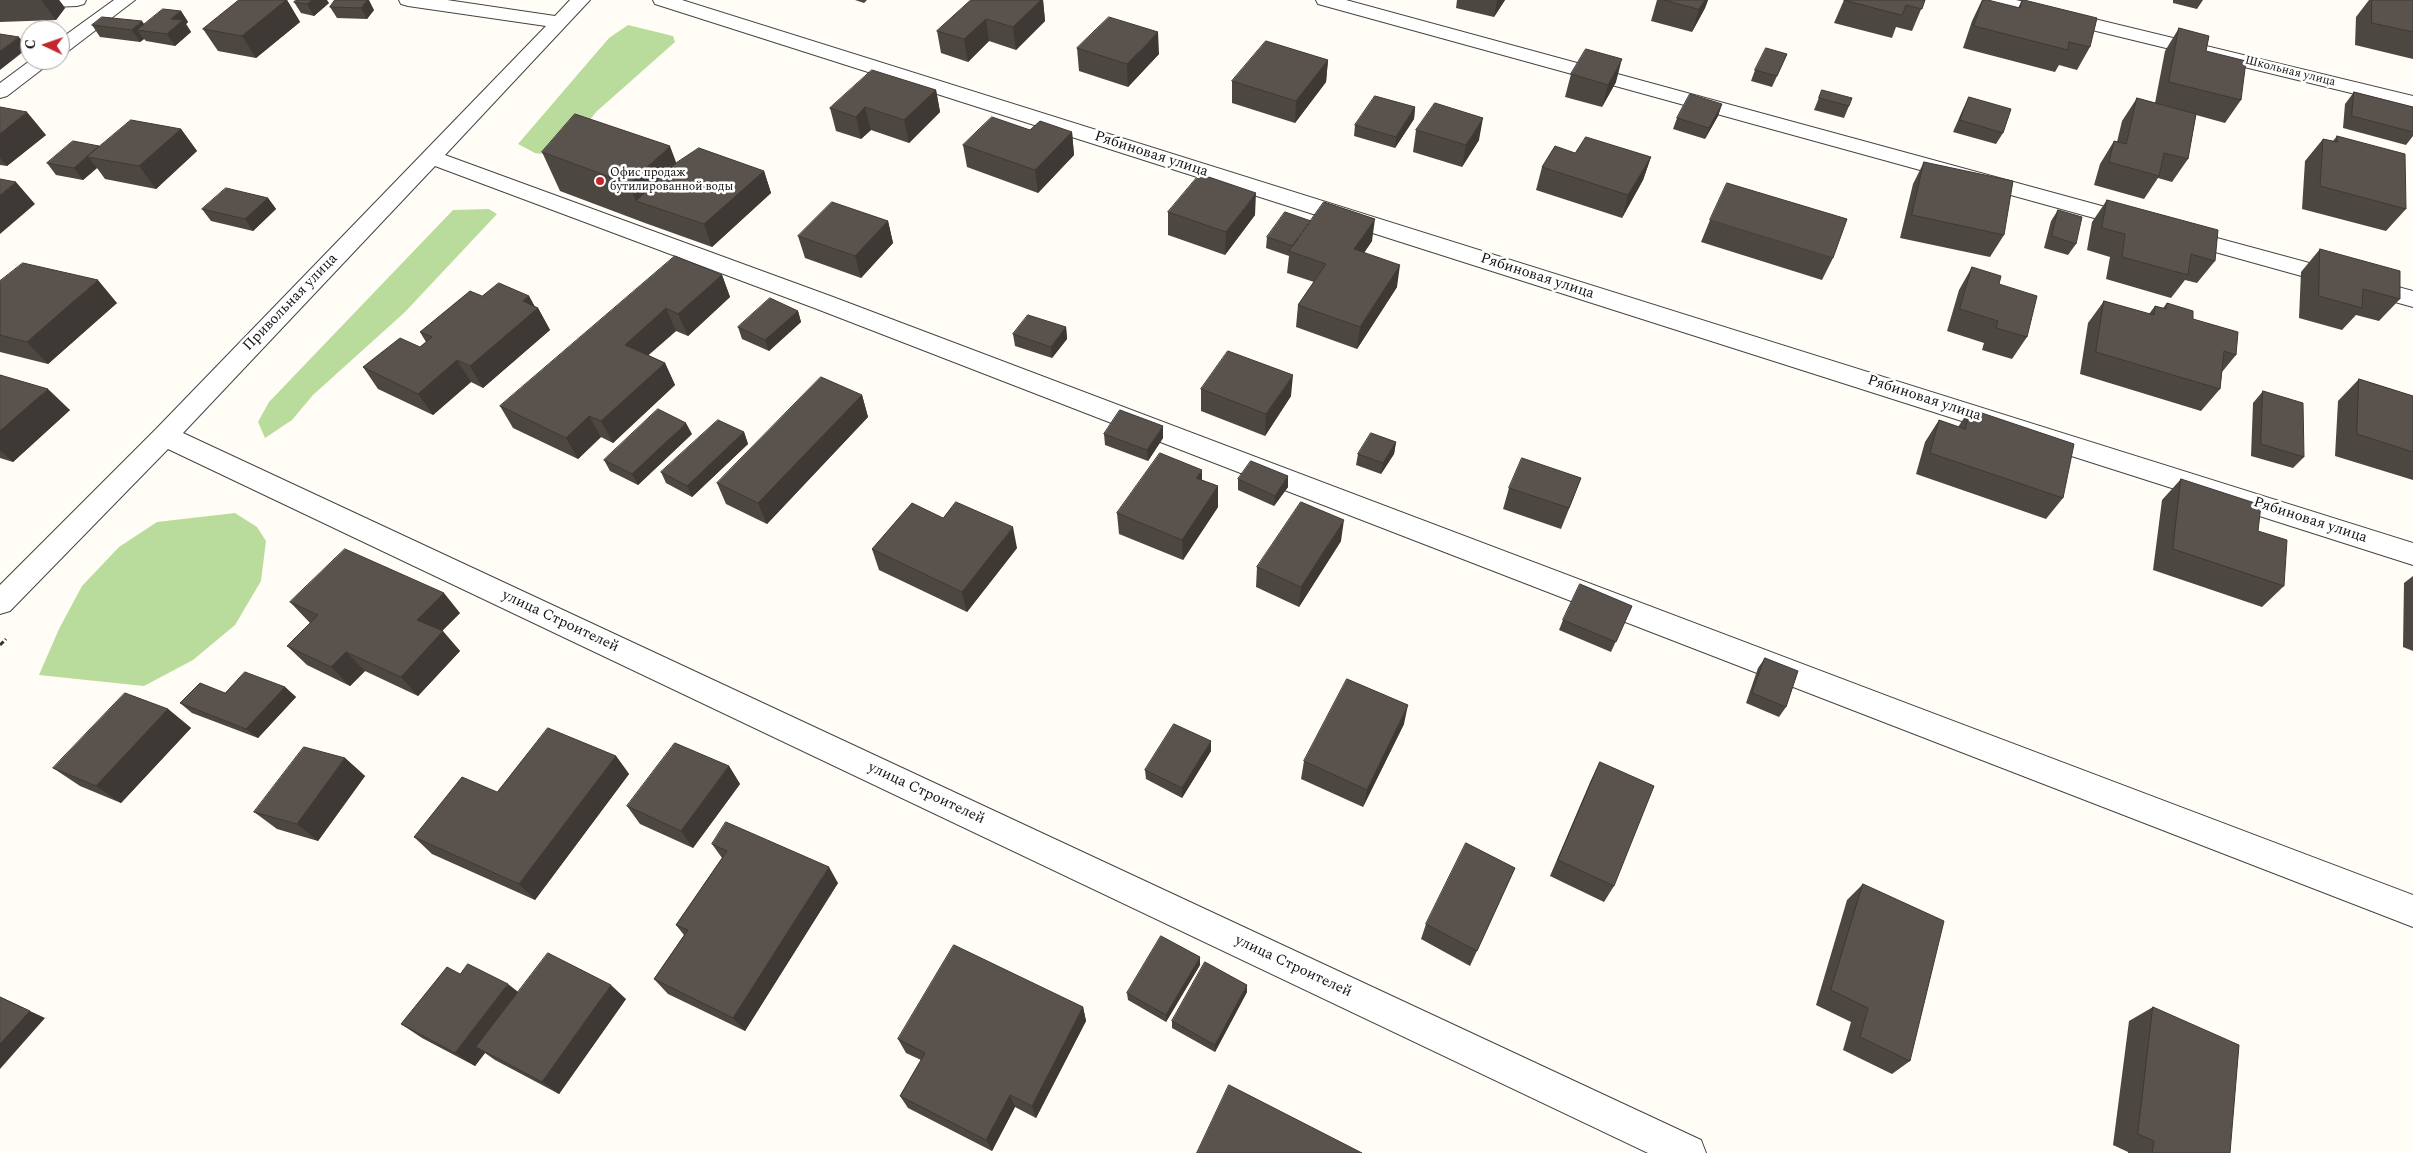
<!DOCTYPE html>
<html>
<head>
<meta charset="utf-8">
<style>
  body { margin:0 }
  #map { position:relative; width:2413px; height:1153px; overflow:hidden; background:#fffdf5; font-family:Spectral,serif }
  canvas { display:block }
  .north { position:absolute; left:20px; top:20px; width:50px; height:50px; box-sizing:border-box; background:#fff; border:1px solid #a0a0a0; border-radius:50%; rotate:273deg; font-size:14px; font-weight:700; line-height:20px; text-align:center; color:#111 }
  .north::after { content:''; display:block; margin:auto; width:18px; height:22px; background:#c4262e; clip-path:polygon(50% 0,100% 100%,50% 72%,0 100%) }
</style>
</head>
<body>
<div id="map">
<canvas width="2413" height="1153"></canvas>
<div class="north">С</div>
</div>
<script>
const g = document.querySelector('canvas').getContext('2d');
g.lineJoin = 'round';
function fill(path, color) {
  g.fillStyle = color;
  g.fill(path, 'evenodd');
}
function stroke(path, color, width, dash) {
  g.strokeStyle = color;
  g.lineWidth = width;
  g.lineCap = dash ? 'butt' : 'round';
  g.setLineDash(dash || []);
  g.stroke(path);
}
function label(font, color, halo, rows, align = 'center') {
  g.font = font + ' Spectral,serif';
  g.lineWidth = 5;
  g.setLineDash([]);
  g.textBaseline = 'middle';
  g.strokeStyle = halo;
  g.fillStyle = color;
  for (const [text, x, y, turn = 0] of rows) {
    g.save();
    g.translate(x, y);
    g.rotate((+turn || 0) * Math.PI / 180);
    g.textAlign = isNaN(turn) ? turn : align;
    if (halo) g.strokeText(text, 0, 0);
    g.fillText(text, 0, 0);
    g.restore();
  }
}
fill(new Path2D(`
  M628 25 673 36 675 42 596 112 582 130 549 155 535 153 518 144 609 38Z
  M489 209 497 214 405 312 313 395 292 420 265 438 258 422 269 402 453 210Z
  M235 513 257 527 266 541 261 581 235 625 193 660 144 686 39 675 59 629 82 586 119 547 157 522Z`), '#b9dc9c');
const minor = new Path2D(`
  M0 0H86L84 4 77 6 0 9Z
  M114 0H135L67 52 60 54V39Z
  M399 0H447L555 16 570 0H590L445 155 833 297 2413 895V927L817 309 435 166 183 433 1701 1140 1706 1153H1648L168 449 10 611 0 614V585L156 429 546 26 408 6 401 4Z
  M653 0H682L2413 543V565L655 4Z
  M1316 0H1346L2142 217 2145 222 2142 227 2134 229 1318 4Z
  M1983 0H2016L2413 96V108L1985 4Z
  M31 60H54L7 96 0 98V83Z
  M2180 228 2413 291V307L2172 240 2169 235 2172 230Z`);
stroke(minor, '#444', 2);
stroke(new Path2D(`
  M0 645 6 639`), '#333', 3, [5, 2.5]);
fill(minor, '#fff');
fill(new Path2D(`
  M0 0H59L65 8 56 20 0 22Z
  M239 0H287L300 22 256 58 218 51 203 29Z
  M335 0 374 10 367 19 337 18 330 7Z
  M855 0H867L864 3Z
  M971 0H1043L1045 21 1016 50 989 41 968 62 941 53 937 31Z
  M1457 0H1505L1494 17 1456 8Z
  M1657 0H1708L1705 8 1692 32 1651 21Z
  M1844 0H1925L1912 31 1896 27 1892 38 1834 23Z
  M1982 0 2018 8 2022 0 2090 47 2077 70 2059 65 2055 72 1963 48 1972 21Z
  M2173 0H2203L2197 9 2173 3Z
  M2369 0H2413V59L2355 45 2356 17Z
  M294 2 329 3 314 16 301 13Z
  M181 11 188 22 186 24 191 32 175 46 146 41 144 39 140 42 100 37 92 25H144Z
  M2179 28 2206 51 2241 100 2225 123 2196 115 2188 159 2172 182 2158 178 2144 199 2094 185 2100 164 2114 141 2117 142 2122 121 2137 98 2155 103 2165 51Z
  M1077 48 1159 54 1128 87 1079 71Z
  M1787 54 1772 87 1751 81 1755 70Z
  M1328 60 1326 82 1295 123 1232 103V81Z
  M1571 74 1616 82 1602 107 1565 97Z
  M936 90 940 112 909 143 871 130 861 139 836 131 830 108Z
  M1822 90 1849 106 1844 118 1814 110Z
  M2354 92 2413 107V136L2406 145 2343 128 2345 104Z
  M1969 97 2003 133 1996 144 1953 132 1963 109Z
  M1722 104 1718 116 1705 139 1673 129 1677 118Z
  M0 107 46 135 7 166 0 165Z
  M1415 107 1414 119 1395 148 1354 136 1355 125Z
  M181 129 197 151 156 189 105 179 97 168 83 180 56 175 47 163 99 146Z
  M1030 130 1072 132 1074 155 1038 193 967 167 963 145Z
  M1416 130 1479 140 1462 167 1413 152Z
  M2337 136 2406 209 2386 231 2302 209 2305 161 2323 139 2333 141Z
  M542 152 764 171 771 193 712 247 645 223 560 191Z
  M1651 157 1643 180 1622 218 1536 190 1542 167Z
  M1924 162 2004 235 1990 257 1900 238 1913 184Z
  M268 198 276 209 253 231 211 221 202 209Z
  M2107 200 2215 261 2197 283 2185 280 2171 298 2106 279 2110 257 2087 250 2092 222Z
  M2058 210 2076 244 2068 255 2044 248 2051 221Z
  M1168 212 1255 215 1225 255 1168 235Z
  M1710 220 1833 258 1822 280 1701 242Z
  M888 221 893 243 861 278 805 258 798 236Z
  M1267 237 1372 241 1364 253 1397 287 1357 349 1296 327 1298 305 1314 282 1287 273 1289 256 1266 248Z
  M2320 249 2400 299 2379 321 2356 315 2342 330 2299 318 2301 272Z
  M1972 267 1999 284 2027 337 2012 359 1982 350 1984 343 1947 331 1959 290Z
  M722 275 730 297 688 336 676 331 648 355 665 363 675 385 613 443 601 437 578 459 513 428 500 406Z
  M0 281 117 303 48 364 0 352Z
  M482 296H529L535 307 538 308 550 330 483 388 471 382 433 415 378 389 363 367 420 347 426 342 420 332Z
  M2104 301 2149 314 2155 306 2163 308 2167 303 2193 319 2236 355 2222 372 2220 389 2201 411 2080 374 2088 323Z
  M798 311 801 322 769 351 742 339 738 327Z
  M1066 327 1067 339 1052 358 1015 346 1013 334Z
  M0 375 70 410 13 462 0 458Z
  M2359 379 2413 396V480L2335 456 2338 401Z
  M1201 389 1291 396 1265 436 1201 411Z
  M2263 391 2304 457 2293 468 2251 456 2253 403Z
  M862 395 868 417 767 524 726 504 717 483Z
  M1970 409 2063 498 2046 519 1916 474 1925 442 1939 420 1958 427Z
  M744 432 748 444 692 497 666 483 661 472Z
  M692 434 638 485 610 471 604 460Z
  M1104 434 1163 438 1148 461 1105 445Z
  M1396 442 1394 454 1381 474 1356 465 1358 454Z
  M1581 478 1573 499 1561 529 1503 509 1509 488Z
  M1238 479 1288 487 1274 506 1238 490Z
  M2181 479 2258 531 2284 586 2262 607 2153 570 2162 500Z
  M1202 480 1218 486V507L1183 560 1119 534 1117 513Z
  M943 518 1017 548 967 612 879 570 872 549Z
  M1341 541 1299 607 1256 587 1257 567Z
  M2413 576V651L2403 647 2404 583Z
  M290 602 460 613 442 631 460 651 418 696 365 671 350 686 307 665 287 646 310 623Z
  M1632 606 1611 652 1559 630 1563 620Z
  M1765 658 1786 707 1779 717 1746 703 1758 668Z
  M285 687 296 697 258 738 192 713 180 703 225 693Z
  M168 709 191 728 121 803 80 786 53 768Z
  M1404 724 1363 807 1301 779 1304 761Z
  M1211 751 1182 798 1146 779 1145 770Z
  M616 756 629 774 535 900 432 854 414 837 497 792Z
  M345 758 365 776 318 841 277 829 254 812Z
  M1600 762 1614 886 1604 902 1550 876 1591 780Z
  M729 766 740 784 693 848 640 824 627 806Z
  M712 844 838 883 745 1031 668 994 654 979 684 935 676 925 722 858Z
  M1515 868 1470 966 1421 939 1426 924Z
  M1863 884 1910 1061 1892 1074 1843 1050 1851 1022 1816 1005 1847 900Z
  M1200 965 1166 1022 1128 1000 1127 993Z
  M460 974 518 992 626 999 559 1094 495 1060 485 1053 475 1066 422 1038 401 1024Z
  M1247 992 1215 1052 1172 1028V1021Z
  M1083 1007 1086 1021 1036 1118 1015 1107 992 1151 908 1108 900 1096 921 1060 906 1053 898 1039Z
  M2153 1007 2230 1153H2128V1152L2113 1145 2129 1021Z`), '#4d4742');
fill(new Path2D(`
  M41 0H59L65 8 56 20Z
  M286 0H287L300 22 256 58 242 36Z
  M312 0H327L329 3 314 16 307 4Z
  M367 0H369L374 10 367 19 361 8Z
  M1041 0H1043L1045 21 1016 50 1013 27Z
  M1497 0H1505L1494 17Z
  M1705 0H1708L1705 8 1692 32 1699 9Z
  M181 11 188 22 186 24 191 32 175 46 167 34 171 19Z
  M986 19 989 41 968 62 964 39Z
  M142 21 149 31 137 30 144 39 140 42 132 30Z
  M1158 32 1159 54 1128 87 1127 64Z
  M19 37 28 48 0 70V51Z
  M1622 59 1616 82 1602 107 1608 85Z
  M1328 60 1326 82 1295 123 1296 101Z
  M936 90 940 112 909 143 904 120Z
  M1722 104 1718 116 1705 139 1709 128Z
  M865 107 871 130 861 139 856 117Z
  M1415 107 1414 119 1395 148 1396 137Z
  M27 112 46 135 7 166 0 158V134Z
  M1483 118 1479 140 1462 167 1466 145Z
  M181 129 197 151 156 189 139 166Z
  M1072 132 1074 155 1038 193 1035 170Z
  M670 146 685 186 636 201 629 184Z
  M88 157 97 168 83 180 74 168Z
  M1651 157 1643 180 1622 218 1628 195Z
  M764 171 771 193 712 247 704 224Z
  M16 182 35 204 0 234V195Z
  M1256 193 1255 215 1225 255 1226 232Z
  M268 198 276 209 253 231 245 219Z
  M1375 219 1372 241 1351 271 1354 249Z
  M888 221 893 243 861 278 855 256Z
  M1400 265 1397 287 1357 349 1360 327Z
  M722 275 730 297 688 336 678 314Z
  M98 280 117 303 48 364 27 342Z
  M529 296 536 309 538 308 550 330 483 388 470 366 523 301Z
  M666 308 676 331 635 367 625 345Z
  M798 311 801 322 769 351 765 340Z
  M1066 327 1067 339 1052 358 1051 347Z
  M457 360 471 382 433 415 418 394Z
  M665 363 675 385 613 443 601 421Z
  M1293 375 1291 396 1265 436 1266 414Z
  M48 389 70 410 13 462 0 450V431Z
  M862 395 868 417 767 524 758 503Z
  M589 416 601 437 578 459 566 438Z
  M686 423 692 434 638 485 632 474Z
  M1163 426V438L1148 461 1147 450Z
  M744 432 748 444 692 497 687 486Z
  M1396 442 1394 454 1381 474 1383 463Z
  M1202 470V491L1196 478Z
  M1288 476V487L1274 506 1275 496Z
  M1218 486V507L1183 560 1182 540Z
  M1344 520 1341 541 1299 607 1301 587Z
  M1013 527 1017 548 967 612 962 592Z
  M444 593 460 613 434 639 417 620Z
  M443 631 460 651 418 696 401 677Z
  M346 652 365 671 350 686 331 667Z
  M285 687 296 697 258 738 246 729Z
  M1408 705 1404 724 1363 807 1367 790Z
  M168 709 191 728 121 803 96 786Z
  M1211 741V751L1182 798V788Z
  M616 756 629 774 535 900 519 884Z
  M345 758 365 776 318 841 297 824Z
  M729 766 740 784 693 848 681 831Z
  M829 867 838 883 745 1031 733 1018Z
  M1200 957V965L1166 1022V1015Z
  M508 984 526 998 476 1047 485 1053 475 1066 455 1053Z
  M611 985 626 999 559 1094 542 1082Z
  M1247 985V992L1215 1052V1045Z
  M0 997 45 1018 0 1069Z
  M1083 1007 1086 1021 1036 1118 1032 1106Z
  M1010 1095 1015 1107 992 1151 986 1140Z`), '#3f3936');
const building = new Path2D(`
  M239 0H286L242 36 203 29Z
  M296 0H312L307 4 294 2Z
  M335 0H367L361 8 330 7Z
  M971 0H1041L1013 27 986 19 964 39 937 31Z
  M1664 0H1705L1699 9Z
  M1844 0H1925L1922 9 1906 5 1902 15Z
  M1983 0H1988L2020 8 2022 0H2024L2097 18 2090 47 2069 42 2068 50 1974 26Z
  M2372 0H2413V32L2372 23Z
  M163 9 181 11 171 19 183 20 167 34 137 30Z
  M102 17 142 21 132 30 92 25Z
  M1109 17 1158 32 1127 64 1077 48Z
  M2179 28 2209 36 2206 51 2246 61 2241 100 2169 82Z
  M0 34 19 37 0 51Z
  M1266 41 1328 60 1296 101 1232 81Z
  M1766 48 1787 54 1777 76 1755 70Z
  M1586 49 1622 59 1608 85 1571 74Z
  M872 70 936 90 904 120 865 107 856 117 830 108Z
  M1822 90 1852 98 1849 106 1819 98Z
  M2354 92 2413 107V132L2352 116Z
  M1690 94 1722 104 1709 128 1677 118Z
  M1375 96 1415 107 1396 137 1355 125Z
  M1969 97 2011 109 2003 133 1960 120Z
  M2137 98 2196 114 2188 159 2164 153 2159 176 2109 162 2114 141 2126 144Z
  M1435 103 1483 118 1466 145 1416 130Z
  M0 107 27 112 0 134Z
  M575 114 670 146 629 184 542 152Z
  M992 117 1030 130 1040 121 1072 132 1035 170 963 145Z
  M131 120 181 129 139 166 87 157Z
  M2337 136 2405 154 2406 209 2320 186 2323 139 2337 142Z
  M1586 137 1651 157 1628 195 1542 167 1555 146 1575 153Z
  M73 141 99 146 74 168 47 163Z
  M699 148 764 171 704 224 636 201 676 163Z
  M1924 162 2013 181 2004 235 1912 215Z
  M1200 174 1256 193 1226 232 1168 212Z
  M0 179 16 182 0 195Z
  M1727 183 1847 219 1833 258 1710 220Z
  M226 188 268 198 245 219 202 209Z
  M2107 200 2218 230 2215 261 2191 254 2188 275 2122 257 2125 234 2102 228Z
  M832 202 888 221 855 256 798 236Z
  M1324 202 1375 219 1354 249 1400 265 1360 327 1298 305 1326 264 1289 251Z
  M2058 210 2082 217 2076 244 2052 236Z
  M1285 212 1311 221 1293 246 1267 237Z
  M2320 249 2400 271V299L2363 289 2362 308 2319 296Z
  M675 256 722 275 678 314 666 308 625 345 665 363 601 421 589 416 566 438 500 406Z
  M23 263 98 280 27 342 0 335V281Z
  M1972 267 2001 276 1999 284 2037 296 2027 337 1996 328 1998 321 1960 309Z
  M499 283 529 296 523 301 538 308 470 366 457 360 418 394 363 367 400 338 420 347 432 337 420 332 470 291 482 296Z
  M770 298 798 311 765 340 738 327Z
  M2104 301 2154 315 2155 306 2166 309 2167 303 2193 311V319L2238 332 2236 355 2224 351 2220 389 2096 352Z
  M1028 315 1066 327 1051 347 1013 334Z
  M1228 351 1293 375 1266 414 1201 389Z
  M0 375 48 389 0 431Z
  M821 377 862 395 758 503 717 483Z
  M2359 379 2413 396V452L2357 434Z
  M2263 391 2303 403 2304 457 2261 444Z
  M658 409 686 423 632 474 604 460Z
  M1970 409 2074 444 2063 498 1930 453 1939 420 1965 429Z
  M1120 410 1163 426 1147 450 1104 434Z
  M718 420 744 432 687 486 661 472Z
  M1371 433 1396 442 1383 463 1358 454Z
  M1160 453 1202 470 1196 478 1218 486 1182 540 1117 513Z
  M1522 458 1581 478 1569 508 1509 488Z
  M1251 461 1288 476 1275 496 1238 479Z
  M2181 479 2261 505 2258 531 2287 540 2284 586 2173 549Z
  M956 502 1013 527 962 592 872 549 912 503 943 518Z
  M1301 502 1344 520 1301 587 1257 567Z
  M345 549 444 593 417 620 443 631 401 677 346 652 331 667 287 646 318 615 290 602Z
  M1580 584 1632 606 1616 642 1563 620Z
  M1765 658 1798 671 1786 707 1752 693Z
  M245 672 285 687 246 729 180 703 200 683 225 693Z
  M1347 679 1408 705 1367 790 1304 761Z
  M125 693 168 709 96 786 53 768Z
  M1174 724 1211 741 1182 788 1145 770Z
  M548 728 616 756 519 884 414 837 462 777 497 792Z
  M675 743 729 766 681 831 627 806Z
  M304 747 345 758 297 824 254 812Z
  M1600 762 1654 786 1614 886 1558 860Z
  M726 822 829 867 733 1018 654 979 688 930 676 925 727 851 712 844Z
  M1466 843 1515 868 1477 951 1426 924Z
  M1863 884 1944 921 1910 1061 1860 1037 1868 1008 1831 990Z
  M1161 936 1200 957 1166 1015 1127 993Z
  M954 945 1083 1007 1032 1106 1010 1095 986 1140 900 1096 925 1053 898 1039Z
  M548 953 611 985 542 1082 476 1047Z
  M1205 962 1247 985 1215 1045 1172 1021Z
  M468 964 508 984 455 1053 401 1024 447 967 460 974Z
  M0 997 30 1011 0 1044Z
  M2153 1007 2239 1045 2230 1153H2152L2154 1141 2138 1134Z
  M1229 1085 1362 1153H1197Z`);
fill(building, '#5a524d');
stroke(building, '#3f3936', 1);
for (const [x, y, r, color] of [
  [600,181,5,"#c4262e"]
]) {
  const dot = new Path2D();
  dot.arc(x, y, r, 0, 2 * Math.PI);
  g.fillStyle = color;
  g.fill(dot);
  stroke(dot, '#fff', 2);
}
label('12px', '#111', '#fff', [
  ["Школьная улица",2290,72,14]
]);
label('12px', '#111', '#fff', [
  ["Офис продаж",610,174],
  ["бутилированной воды",610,188]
], 'left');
label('15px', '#111', '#fff', [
  ["Рябиновая улица",1151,155,18],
  ["Рябиновая улица",1537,277,18],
  ["Привольная улица",291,303,-46],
  ["Рябиновая улица",1924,399,18],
  ["Рябиновая улица",2310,521,18],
  ["улица Строителей",560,622,25],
  ["улица Строителей",926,794,25],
  ["улица Строителей",1293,967,25]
]);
</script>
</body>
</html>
